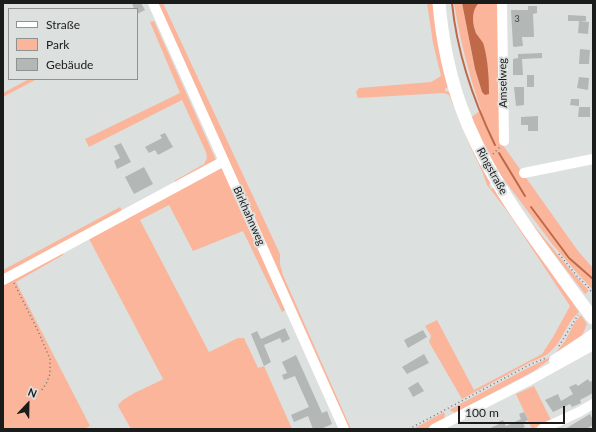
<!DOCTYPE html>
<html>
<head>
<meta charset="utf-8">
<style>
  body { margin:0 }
  #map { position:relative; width:596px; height:432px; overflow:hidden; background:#dce1e0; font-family:Lato,sans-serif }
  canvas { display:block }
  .frame { position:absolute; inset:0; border:4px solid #1a1b1b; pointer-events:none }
  .legend { position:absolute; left:8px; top:8px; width:130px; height:72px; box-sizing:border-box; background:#dce1e0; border:1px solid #8e9291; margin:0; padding:5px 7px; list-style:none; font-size:12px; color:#1a1b1b }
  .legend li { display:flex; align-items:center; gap:8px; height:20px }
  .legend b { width:20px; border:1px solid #8e9291 }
  .north { position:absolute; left:8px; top:384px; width:40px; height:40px; -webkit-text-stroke:3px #dce1e0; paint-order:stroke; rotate:22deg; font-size:11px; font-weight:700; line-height:16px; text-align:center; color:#1a1b1b }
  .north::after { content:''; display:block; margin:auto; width:14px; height:18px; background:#1a1b1b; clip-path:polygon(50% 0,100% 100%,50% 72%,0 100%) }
  .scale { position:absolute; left:458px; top:406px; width:107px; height:18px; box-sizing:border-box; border:2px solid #1a1b1b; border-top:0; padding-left:5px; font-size:12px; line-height:14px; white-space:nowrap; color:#1a1b1b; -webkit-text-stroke:3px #dce1e0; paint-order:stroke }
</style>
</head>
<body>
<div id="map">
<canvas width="596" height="432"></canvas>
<div class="frame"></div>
<ul class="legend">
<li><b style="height:5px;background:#fff"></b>Straße</li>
<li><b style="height:11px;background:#fbb59b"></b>Park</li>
<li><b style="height:11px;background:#b3b7b6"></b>Gebäude</li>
</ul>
<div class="north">N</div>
<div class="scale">100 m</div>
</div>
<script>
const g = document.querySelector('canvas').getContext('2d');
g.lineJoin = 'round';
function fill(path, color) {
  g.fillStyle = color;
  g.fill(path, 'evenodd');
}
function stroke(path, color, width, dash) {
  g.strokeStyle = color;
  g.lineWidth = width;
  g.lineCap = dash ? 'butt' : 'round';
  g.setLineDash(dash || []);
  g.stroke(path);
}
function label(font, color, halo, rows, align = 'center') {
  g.font = font + ' Lato,sans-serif';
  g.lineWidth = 4;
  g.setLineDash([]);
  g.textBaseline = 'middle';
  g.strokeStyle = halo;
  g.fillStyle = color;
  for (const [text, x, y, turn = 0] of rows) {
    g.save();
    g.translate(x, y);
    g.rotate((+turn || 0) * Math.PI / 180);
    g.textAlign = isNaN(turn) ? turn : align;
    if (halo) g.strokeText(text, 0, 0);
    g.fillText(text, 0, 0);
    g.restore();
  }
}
fill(new Path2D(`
  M156 3H163L280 254V264L283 275 351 429H346Z
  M427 3H434L448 87 445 89V91L450 92 492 181 489 185 491 189 495 187 579 312C566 323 563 341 550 352 545 357 537 359 531 362 508 374 485 387 462 399L429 342 431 336 425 326 437 320 474 390 542 354 553 337 570 306 507 211 487 185 482 171 470 146 449 95 444 93 358 98 356 92 359 88 431 82 441 76 433 43Z
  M454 3H462L475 69 482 92 477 34C473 28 470 6 480 3 486 2 493 3 499 3L500 141 578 251 593 268V290L577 273 553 245 487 157 469 119 481 110C469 75 460 40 454 3Z
  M154 21 216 160 213 163 176 184 174 181 204 164 207 158 206 152 182 100 89 147 85 139 180 93 150 22Z
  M29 79H37L3 97V93Z
  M222 166 285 310 282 312 243 231 193 251 169 205 140 220 209 352 238 338H244L258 368 264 366 292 429H131L118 406C122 396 154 385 163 379L88 237 64 251 63 255 16 282 90 426 84 429H3V281Z
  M120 207 123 213 3 277V270Z
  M530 221 572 272 589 291 585 294 529 222Z
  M581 315 587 324 582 336 534 371 455 413 449 410 526 369 554 355 565 341 575 322Z
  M534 386 551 420 532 429 516 394Z
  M444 412 445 415 444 420 427 429H413Z`), '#fbb59b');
fill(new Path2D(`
  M462 3H479C472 9 472 21 475 30 476 36 483 40 484 46 488 61 489 78 489 94L485 95 482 92 475 69Z`), '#bf6949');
stroke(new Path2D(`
  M452 3C457 53 473 100 495 145
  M499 153 525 196
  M531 207 569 258 593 279`), '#bf6949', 2);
fill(new Path2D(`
  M132 3H141L145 10 137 14V9H134Z
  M528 6H537V13L533 14 534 37H522L523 46 514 47 513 46 511 10H528Z
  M568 15 586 16V21H568Z
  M579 21 589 22 588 34 578 33Z
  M580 49 590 50 589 64H579Z
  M542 53V58L522 59 523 75H513V59L518 58V54Z
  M527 75H534V87H527Z
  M579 77 589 78 588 90 577 88Z
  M514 87H524V105L516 106Z
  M571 99H579V106L570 105Z
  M579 107H590V117H578Z
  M538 116V131H528V125H521V117Z
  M165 133 173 147 158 155 155 150 149 153 145 147 162 138 160 135Z
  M121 143 131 162 117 169 114 161 120 158 114 146Z
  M144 167 153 184 134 194 125 177Z
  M285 328 290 339 282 343 280 338 264 345 271 362 264 366 251 334 257 331 261 339Z
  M423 330 427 337 408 348 404 340Z
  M424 354 429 363 407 374 402 367Z
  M296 355 322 413 327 411 332 424 321 429H313L308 416 294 422 291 415 309 407 295 376 284 380 282 375 287 373 282 362Z
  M588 379 590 382 593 380V393L580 400 581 403 572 407 570 404 553 412 545 400 558 394 561 401 573 394 569 387 576 384 578 386Z
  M418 382 424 391 413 397 408 388Z
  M524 412 528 420 523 423 525 427 520 429H488L499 424 498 422 503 420 506 426 521 419 519 414Z
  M590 414 593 420V425L586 429H565Z`), '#b3b7b6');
stroke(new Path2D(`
  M493 154 500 147
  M559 254 577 276 588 287 593 294
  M14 283 38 331 50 359V374L46 384 41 391
  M559 346 578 315
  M409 429 531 364 546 358`), '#737675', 1.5, [1, 3]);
stroke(new Path2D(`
  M153 3 344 429
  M502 3 504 141
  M524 173 593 159
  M3 280 224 161
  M554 360 593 334
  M434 429 526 382 593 345
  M542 429 579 412 593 404`), '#fff', 10);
stroke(new Path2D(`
  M439 3C442 38 449 74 461 107 480 159 510 205 542 249 559 272 575 296 593 318`), '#fff', 13);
label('9px', '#404242', null, [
  ["3",517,19]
]);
label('11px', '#1a1b1b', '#dce1e0', [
  ["Amselweg",503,83,-91],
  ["Ringstraße",492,171,61],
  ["Birkhahnweg",249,216,66]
]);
</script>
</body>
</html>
